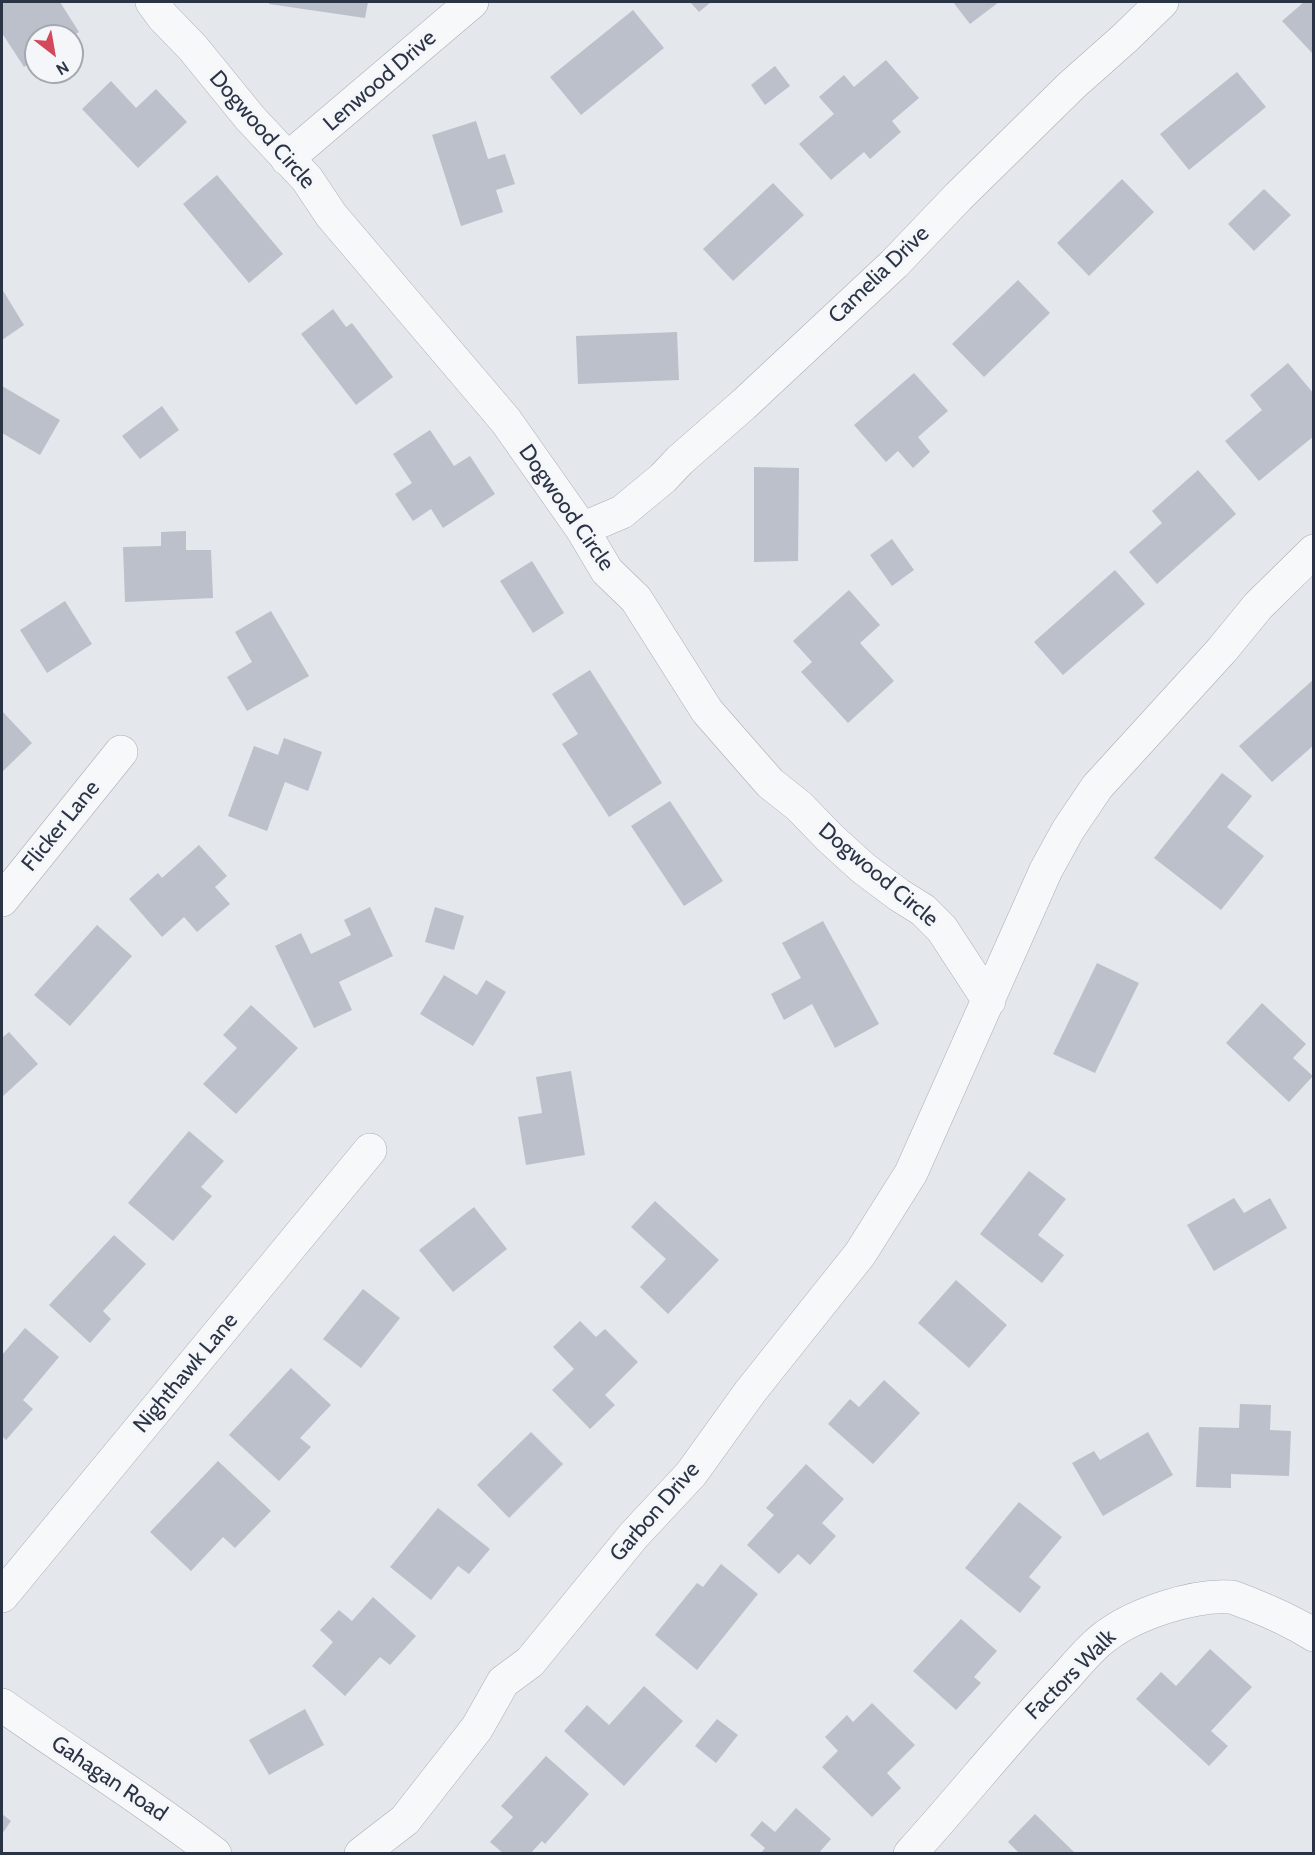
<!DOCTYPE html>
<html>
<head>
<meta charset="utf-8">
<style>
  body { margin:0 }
  #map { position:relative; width:1315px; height:1855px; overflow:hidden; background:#e4e7ec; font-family:Cabin,sans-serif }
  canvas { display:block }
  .frame { position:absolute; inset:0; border:3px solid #2b3445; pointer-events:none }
  .north { position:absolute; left:24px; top:24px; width:60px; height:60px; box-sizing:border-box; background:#f4f6f9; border:2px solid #a4a8b1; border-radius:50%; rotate:149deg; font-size:16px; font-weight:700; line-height:24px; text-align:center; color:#2b3445 }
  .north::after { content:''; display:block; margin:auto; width:21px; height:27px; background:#d1495b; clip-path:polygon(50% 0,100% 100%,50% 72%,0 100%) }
</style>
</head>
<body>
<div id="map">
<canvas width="1315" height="1855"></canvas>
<div class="frame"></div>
<div class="north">N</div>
</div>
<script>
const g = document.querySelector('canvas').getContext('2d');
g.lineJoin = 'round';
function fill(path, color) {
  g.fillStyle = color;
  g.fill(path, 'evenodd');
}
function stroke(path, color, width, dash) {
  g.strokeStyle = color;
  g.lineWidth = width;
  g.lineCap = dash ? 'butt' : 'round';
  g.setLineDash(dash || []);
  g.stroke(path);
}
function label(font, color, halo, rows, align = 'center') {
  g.font = font + ' Cabin,sans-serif';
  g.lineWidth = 6;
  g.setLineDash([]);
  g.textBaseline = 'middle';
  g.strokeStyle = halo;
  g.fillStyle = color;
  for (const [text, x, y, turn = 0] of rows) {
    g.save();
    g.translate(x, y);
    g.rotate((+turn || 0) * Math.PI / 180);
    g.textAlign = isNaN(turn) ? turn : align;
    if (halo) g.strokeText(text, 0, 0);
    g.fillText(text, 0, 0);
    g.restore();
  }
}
fill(new Path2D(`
  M2 2H60L79 32 72 36H36V59L24 67 2 33Z
  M269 2H368L365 18 269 4Z
  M690 2H711L699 12Z
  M953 2H999L970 24Z
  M1304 2H1314V55L1282 21Z
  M633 10 664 48 581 115 550 77Z
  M886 60 919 98 892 121 901 132 870 159 864 152 831 180 799 144 834 114 819 97 844 75 854 87Z
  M775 66 790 86 765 105 751 85Z
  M1237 72 1266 107 1189 170 1160 134Z
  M111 81 136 108 156 89 187 122 138 168 82 109Z
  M476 121 488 159 505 154 515 184 496 190 503 212 461 226 432 135Z
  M217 175 283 254 249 283 183 204Z
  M1122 179 1154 212 1089 276 1057 243Z
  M773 183 804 215 733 281 703 249Z
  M1264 189 1291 215 1254 251 1228 224Z
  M1018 280 1050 313 984 377 952 344Z
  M2 289 24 325 2 340Z
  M333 309 346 327 352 323 393 377 356 405 301 334Z
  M677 332 679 380 578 384 576 336Z
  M1288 363 1314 394V436L1259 481 1225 441 1262 410 1250 395Z
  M914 373 948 411 918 437 930 452 913 468 898 451 886 462 854 425Z
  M2 386 60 420 40 455 2 433Z
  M162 406 179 430 140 459 122 436Z
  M430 430 454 466 470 456 495 494 443 528 431 509 413 521 395 494 412 483 393 454Z
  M754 467 799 468 798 561 754 562Z
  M1198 470 1236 514 1157 584 1129 552 1162 523 1152 511Z
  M186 531V550H211L213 598 125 602 123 547 161 546V532Z
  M892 539 914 570 892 586 870 555Z
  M532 561 564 613 533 633 500 581Z
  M1115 570 1145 604 1063 675 1034 642Z
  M849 590 880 625 860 643 894 681 848 723 801 672 812 662 793 641Z
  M65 601 92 644 47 673 20 630Z
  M271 611 309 676 247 711 227 677 252 662 235 632Z
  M590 670 662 783 609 817 562 744 578 734 552 694Z
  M1314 679V745L1272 782 1239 746Z
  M2 711 32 743 2 772Z
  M284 738 322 752 308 791 285 782 267 831 228 816 254 746 278 755Z
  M1222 773 1252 796 1227 827 1264 856 1221 910 1154 858Z
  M670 801 723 881 684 906 631 826Z
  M199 845 227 876 215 887 230 904 197 932 184 917 162 937 129 899 158 873 162 878Z
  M370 907 393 956 339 982 352 1010 314 1028 275 946 301 933 311 954 351 935 344 920Z
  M435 907 464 916 454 950 425 942Z
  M823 921 879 1024 835 1048 812 1004 784 1020 771 994 801 978 782 943Z
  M97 925 132 956 70 1026 34 995Z
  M1097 963 1139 983 1095 1073 1053 1054Z
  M444 975 477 995 486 980 506 992 473 1046 420 1014Z
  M1262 1003 1306 1044 1293 1058 1313 1076 1289 1102 1226 1043Z
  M251 1005 298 1048 236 1114 203 1084 237 1048 223 1035Z
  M9 1032 38 1064 2 1097V1038Z
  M571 1071 585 1155 526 1165 518 1117 542 1113 536 1077Z
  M189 1131 224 1161 201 1187 212 1196 173 1241 128 1203Z
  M1029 1171 1066 1199 1038 1235 1064 1255 1042 1283 980 1234Z
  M1234 1198 1244 1213 1270 1198 1287 1228 1214 1271 1187 1225Z
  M655 1201 719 1260 668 1314 640 1287 666 1259 631 1227Z
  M474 1207 507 1249 453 1292 419 1250Z
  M114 1235 146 1264 103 1311 111 1319 90 1343 49 1305Z
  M956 1280 1007 1325 969 1368 918 1323Z
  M363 1289 400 1318 361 1368 323 1339Z
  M580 1321 596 1337 605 1329 638 1362 605 1395 615 1405 590 1429 552 1390 574 1369 553 1347Z
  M25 1328 59 1357 23 1400 33 1409 6 1440 2 1436V1355Z
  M291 1368 331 1405 300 1438 311 1447 279 1481 229 1435Z
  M884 1380 920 1413 873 1464 828 1424 850 1399 859 1407Z
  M1240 1404 1271 1405 1270 1430 1291 1431 1289 1476 1231 1474V1488L1196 1487 1199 1427 1239 1428Z
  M531 1432 563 1464 509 1518 477 1485Z
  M1148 1432 1173 1475 1103 1516 1072 1463 1094 1451 1100 1460Z
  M218 1461 271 1511 235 1548 223 1537 191 1571 150 1532Z
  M806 1464 844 1499 822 1523 836 1536 810 1565 798 1554 779 1574 747 1545 774 1515 766 1508Z
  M1019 1502 1062 1537 1029 1577 1041 1587 1020 1613 965 1568Z
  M438 1508 490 1549 469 1574 458 1566 431 1600 390 1567Z
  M721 1564 758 1594 697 1670 655 1635 697 1583 703 1587Z
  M373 1597 416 1636 390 1665 380 1657 345 1696 312 1666 333 1642 320 1630 339 1610 352 1621Z
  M961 1619 997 1651 974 1677 981 1683 956 1710 913 1671Z
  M1210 1649 1252 1687 1211 1731 1228 1746 1209 1766 1136 1699 1161 1672 1176 1686Z
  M644 1686 683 1721 624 1786 564 1731 587 1705 609 1725Z
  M872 1703 915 1745 887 1773 901 1788 872 1817 822 1767 838 1751 825 1737 847 1715 853 1722Z
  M305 1709 324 1745 269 1775 249 1740Z
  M717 1719 738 1735 716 1763 695 1746Z
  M546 1756 589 1794 545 1844 542 1841 530 1854H504L490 1842 513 1817 501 1806Z
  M796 1808 831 1839 818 1854H760L765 1848 750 1835 762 1821 775 1832Z
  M2 1814 11 1821 2 1834Z
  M1035 1814 1076 1854H1020L1008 1842Z`), '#bbc0ca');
const minor = new Path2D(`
  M152 2 163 17 193 48 250 118 307 179 331 215 506 421 582 529 607 571 636 599 707 711 770 783 799 806 830 838 863 868 899 895 923 910 942 929 989 1001
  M287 159 472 2
  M582 529 622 512 663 478 680 460 743 405 894 264 958 197 1072 85 1125 38 1162 2
  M2 900 121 752
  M2 1596 370 1150
  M2 1705C72 1755 146 1800 215 1854
  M361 1854 405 1820 477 1728 503 1682 530 1662 634 1535 691 1474 750 1392 860 1254 911 1173 1046 870 1068 830 1097 787 1222 650 1258 606 1314 551
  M910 1854C962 1797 1009 1737 1061 1682 1075 1667 1090 1647 1106 1636 1135 1614 1194 1594 1231 1597 1236 1598 1242 1601 1248 1603 1271 1612 1293 1622 1314 1635`);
stroke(minor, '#a9aeb7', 34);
stroke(minor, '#f7f8fa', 33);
label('22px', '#2b3445', '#f4f6f9', [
  ["Lenwood Drive",380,81,-41],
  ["Dogwood Circle",262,130,49],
  ["Camelia Drive",879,275,-44],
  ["Dogwood Circle",566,508,55],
  ["Flicker Lane",61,826,-51],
  ["Dogwood Circle",878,875,40],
  ["Nighthawk Lane",186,1373,-50],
  ["Garbon Drive",655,1512,-49],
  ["Factors Walk",1071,1675,-45],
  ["Gahagan Road",109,1779,34]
]);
</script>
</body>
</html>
